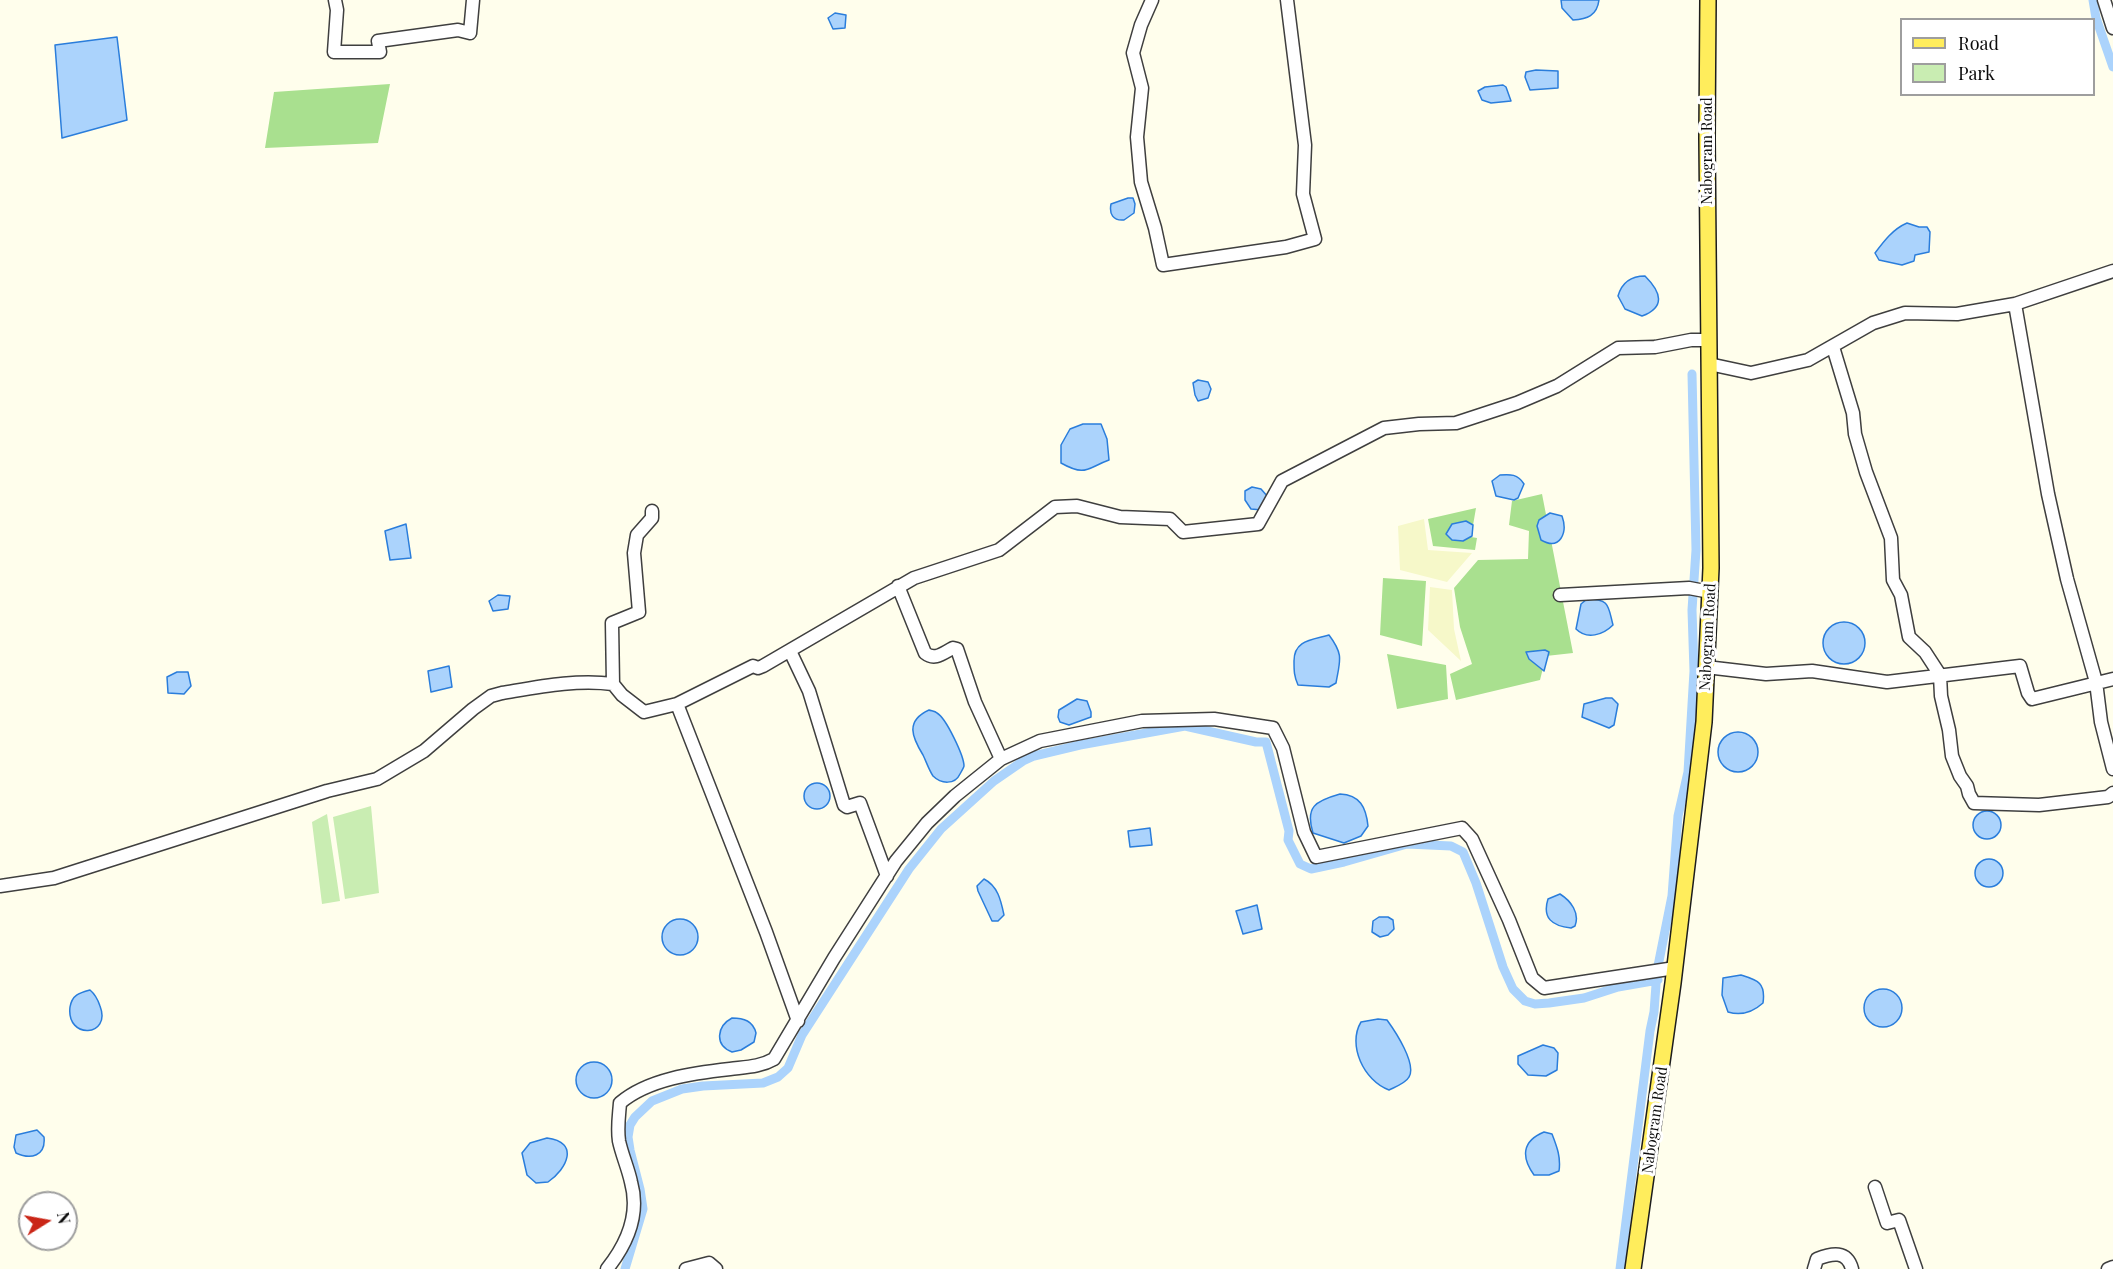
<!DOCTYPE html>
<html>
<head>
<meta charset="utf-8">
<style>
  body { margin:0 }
  #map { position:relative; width:2113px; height:1269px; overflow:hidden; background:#fffeec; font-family:"Playfair Display",serif }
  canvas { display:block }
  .legend { position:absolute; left:1900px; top:18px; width:195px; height:78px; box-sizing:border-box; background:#fff; border:2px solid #9e9e9e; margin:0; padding:8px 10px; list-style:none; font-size:18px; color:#0c0c0c }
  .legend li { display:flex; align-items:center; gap:12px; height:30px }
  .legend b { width:30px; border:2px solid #9e9e9e }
  .north { position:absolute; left:18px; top:1191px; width:60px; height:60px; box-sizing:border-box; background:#fff; border:2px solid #9e9e9e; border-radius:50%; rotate:79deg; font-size:16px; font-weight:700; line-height:24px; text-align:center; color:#0c0c0c }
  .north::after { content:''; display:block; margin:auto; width:21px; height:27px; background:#ca2617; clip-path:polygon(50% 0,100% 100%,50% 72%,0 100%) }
</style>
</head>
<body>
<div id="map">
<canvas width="2113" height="1269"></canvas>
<ul class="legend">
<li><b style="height:8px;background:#ffed5c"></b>Road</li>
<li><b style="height:16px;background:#c9edb2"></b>Park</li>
</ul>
<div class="north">N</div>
</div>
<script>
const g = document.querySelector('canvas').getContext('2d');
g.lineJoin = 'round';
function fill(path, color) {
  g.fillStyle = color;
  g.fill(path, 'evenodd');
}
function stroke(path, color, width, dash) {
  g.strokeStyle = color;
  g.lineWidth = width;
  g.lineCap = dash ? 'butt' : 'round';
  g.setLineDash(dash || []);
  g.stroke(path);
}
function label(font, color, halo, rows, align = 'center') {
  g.font = font + ' "Playfair Display",serif';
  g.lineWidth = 6;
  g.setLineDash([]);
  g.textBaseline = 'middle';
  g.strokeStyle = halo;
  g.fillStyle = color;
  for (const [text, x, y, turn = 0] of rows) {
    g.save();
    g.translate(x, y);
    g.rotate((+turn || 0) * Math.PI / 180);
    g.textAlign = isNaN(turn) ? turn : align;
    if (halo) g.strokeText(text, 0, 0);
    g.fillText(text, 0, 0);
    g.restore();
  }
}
fill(new Path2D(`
  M1424 519 1428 550 1472 553 1447 582 1400 570 1398 526Z
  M1430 587 1452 590 1454 629 1461 661 1428 630Z`), '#f6f8c9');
fill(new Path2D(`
  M371 806 379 893 345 899 333 817Z
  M327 814 340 901 322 904 312 822Z`), '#c9edb2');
fill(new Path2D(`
  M390 84 378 143 265 148 274 92Z
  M1542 494 1573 653 1546 656 1540 680 1456 700 1450 674 1472 664 1460 627 1454 588 1478 560 1528 559 1529 531 1509 525 1512 501Z
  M1476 508 1471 537 1477 538 1475 550 1433 546 1428 519Z
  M1383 578 1426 581 1422 646 1380 635Z
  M1387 654 1446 665 1448 699 1397 709Z`), '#a9e08f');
const water = new Path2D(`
  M1561 0H1599C1597 16 1587 19 1573 20L1562 8Z
  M835 13 846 15 845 28 833 29 828 18Z
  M117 37 127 120 62 138 55 45Z
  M1536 70 1558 71V88L1530 90 1525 77 1526 72Z
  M1503 85 1506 87 1511 101 1491 103 1482 100 1478 91 1485 87Z
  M1128 198H1133L1135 204 1134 213 1124 220C1113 221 1109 214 1111 204Z
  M1907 223 1919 227H1927L1930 232 1929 252 1915 255 1914 261 1902 265 1879 260 1875 253C1884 241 1893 229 1907 223Z
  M1645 276C1661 292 1666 307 1642 316L1625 309 1618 296C1622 282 1631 276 1645 276Z
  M1198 380 1208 382 1211 389 1208 398 1198 401 1195 395 1193 383Z
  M1083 424H1101L1107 439 1109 460C1087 468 1086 477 1061 463V445L1070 429Z
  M1500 475C1510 474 1518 474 1524 484L1518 498 1514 500 1496 496 1492 481Z
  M1252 487 1261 489 1268 497 1262 510 1251 509 1245 500V491Z
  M1550 513 1562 516C1568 533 1560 551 1541 540L1537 526 1539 520Z
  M1466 521 1473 525 1472 536 1463 541 1452 540 1446 534 1452 524Z
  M406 524 411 558 390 560 385 531Z
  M498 595 510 596 508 609 493 611 489 601Z
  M1587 599C1610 599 1608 606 1613 625 1603 635 1587 640 1576 629L1581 604Z
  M1823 643a21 21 0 1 1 42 0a21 21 0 1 1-42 0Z
  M1329 635C1344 655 1340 660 1336 683L1329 687 1298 685C1294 676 1294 671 1294 661 1294 640 1312 640 1329 635Z
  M1545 650 1549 652 1544 671 1529 659 1526 652Z
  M449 666 452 687 431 692 428 671Z
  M177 672H188L191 686 184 694 168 693 167 677Z
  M1606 698H1612L1618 704 1614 725 1609 728 1582 717 1584 704Z
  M1077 699 1087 701 1091 712V717L1069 725 1060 722 1058 717 1059 710Z
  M929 710C931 711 935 711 937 713 946 718 964 756 964 766 964 767 960 774 960 774 955 785 941 784 933 776 929 770 926 761 923 755 912 737 905 721 929 710Z
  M1718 752a20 20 0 1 1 40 0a20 20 0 1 1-40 0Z
  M804 796a13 13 0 1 1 26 0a13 13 0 1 1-26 0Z
  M1340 794C1360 795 1366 807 1368 826L1361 836 1344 843 1313 833C1305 807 1315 801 1340 794Z
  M1973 825a14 14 0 1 1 28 0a14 14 0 1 1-28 0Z
  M1150 828 1152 845 1130 847 1128 831Z
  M1975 873a14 14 0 1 1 28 0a14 14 0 1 1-28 0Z
  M984 879C998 886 1001 901 1004 915L998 921H992L978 891 977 886Z
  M1560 894C1571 901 1580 913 1575 926L1571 928C1552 926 1542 918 1548 899Z
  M1257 905 1262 929 1243 934 1236 911Z
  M1379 917H1388L1393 920 1394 929 1388 935 1380 937 1372 932 1373 921Z
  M662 937a18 18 0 1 1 36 0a18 18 0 1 1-36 0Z
  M1741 975C1757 980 1766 982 1763 1003 1753 1012 1741 1016 1728 1012L1722 995 1723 978Z
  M1864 1008a19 19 0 1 1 38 0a19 19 0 1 1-38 0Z
  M90 990C96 995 98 1000 100 1006 112 1037 66 1040 70 1007 72 995 79 993 90 990Z
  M732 1018C744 1018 753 1021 756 1033L754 1042 741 1050 732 1052C714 1045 717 1026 732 1018Z
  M1378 1019 1387 1020C1395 1031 1417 1064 1409 1077 1406 1083 1395 1087 1389 1090 1364 1081 1347 1045 1361 1022Z
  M1543 1045 1554 1048 1558 1053 1557 1070 1546 1076 1528 1075 1518 1064V1056Z
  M576 1080a18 18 0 1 1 36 0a18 18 0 1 1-36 0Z
  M37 1130 44 1137C46 1156 31 1160 16 1153L14 1147 16 1135Z
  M1544 1132 1552 1134C1557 1147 1561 1157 1559 1171L1549 1175H1534C1521 1157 1522 1141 1544 1132Z
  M547 1138C580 1142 567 1169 548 1182L536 1183 527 1175 522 1153 530 1143Z`);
fill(water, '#abd3fc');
stroke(water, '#2a7ddb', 1.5);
stroke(new Path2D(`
  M2093 0 2096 18 2113 67
  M625 1269 643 1209 640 1189 630 1150 628 1137 630 1125 635 1117 652 1101 682 1089 703 1086 763 1083 778 1077 788 1068 802 1035 909 869 941 829 994 781 1023 761 1034 756 1080 745 1185 726 1256 742H1266L1289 831 1288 840 1300 864 1311 869 1344 862 1407 844 1451 846 1463 852 1476 883 1503 967 1513 989 1525 1001 1535 1004 1549 1003 1584 998 1618 987 1658 980
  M1620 1269 1650 1031 1654 1012 1657 971 1672 896 1678 816 1688 772 1694 671 1692 610 1696 550 1692 374`), '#abd3fc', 9);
const minor = new Path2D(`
  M335 0 337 10 334 52H380L378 41 458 30 470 33 473 0
  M1152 0 1141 25 1133 53 1142 88 1137 137 1141 182 1155 228 1163 265 1286 247 1315 239 1303 194 1305 145 1287 0
  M2104 0 2113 28
  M2113 271 2015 304 2048 494 2067 579 2096 682 2101 722 2113 769
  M1833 347 1853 413 1855 434 1866 472 1891 538 1893 580 1901 595 1909 637 1925 652 1940 675 1941 696 1949 730 1952 756 1960 776 1967 786 1969 794 1974 803 2039 805 2108 797 2113 793
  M1709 364 1751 373 1808 360 1873 323 1905 313 1957 314 2015 304
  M898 586 925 653C935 661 943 653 953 648L957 649 975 702 1001 759
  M1560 595 1689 588 1710 592
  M790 651 809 691 844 805 847 807 860 803 887 876
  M1706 667 1766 674 1812 671 1887 682 2020 666 2028 693 2032 699 2113 679
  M613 684 612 623 639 612 634 553 637 535 652 518V511
  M677 704 766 932 798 1021
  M0 886 54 878 327 791 377 779 424 751 473 709 491 696 502 693C538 687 576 679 613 684L622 695 644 712 677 704 753 666 758 668 763 666 914 578 999 550 1055 507 1077 506 1120 517 1170 519 1183 532 1258 524 1282 481 1384 428 1419 424 1456 423 1517 403 1557 386 1618 348 1655 347 1691 340H1708
  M1875 1187 1887 1223 1899 1220 1916 1269
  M607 1269C627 1244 640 1214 631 1182 628 1168 622 1155 619 1141 617 1128 619 1116 620 1103 648 1079 694 1073 730 1069 746 1067 760 1067 774 1059L834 958 896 861 927 823 955 796 1001 759 1040 741 1142 721 1214 719 1273 728 1283 748 1304 832 1316 857 1462 828 1472 839 1509 920 1532 978 1544 988 1675 968
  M686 1269 709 1263 716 1269
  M1814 1269 1817 1259C1832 1253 1847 1250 1852 1269
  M2108 1269 2113 1267`);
const major = new Path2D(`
  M1633 1269 1673 983 1704 722 1711 568 1707 138 1708 0`);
stroke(minor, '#3f3f3f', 15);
stroke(major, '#1d1d1d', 18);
stroke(minor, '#fff', 12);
stroke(major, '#ffed5c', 15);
label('15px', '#0c0c0c', '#fff', [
  ["Nabogram Road",1707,151,-90],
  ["Nabogram Road",1708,637,-87],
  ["Nabogram Road",1655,1120,-82]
]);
</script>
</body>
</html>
